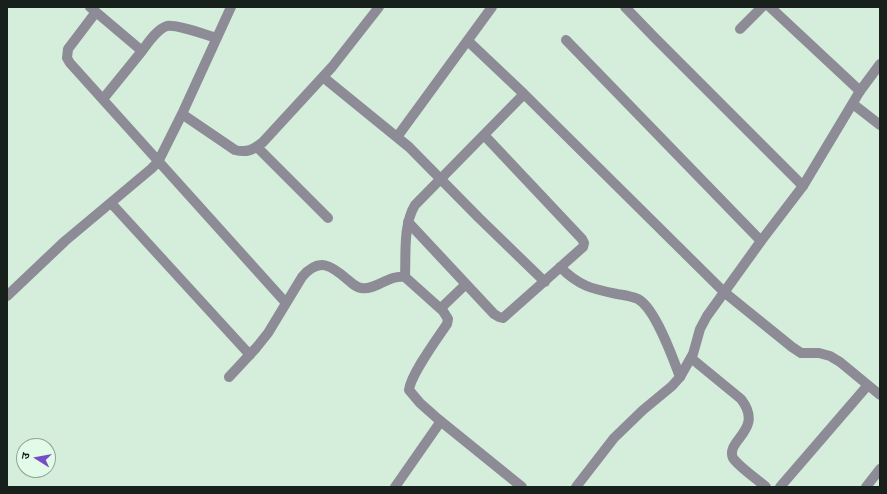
<!DOCTYPE html>
<html>
<head>
<meta charset="utf-8">
<style>
  body { margin:0 }
  #map { position:relative; width:887px; height:494px; overflow:hidden; background:#d5eedb; font-family:Barlow,"Noto Sans Devanagari",sans-serif }
  canvas { display:block }
  .frame { position:absolute; inset:0; border:8px solid #17201a; pointer-events:none }
  .north { position:absolute; left:16px; top:438px; width:40px; height:40px; box-sizing:border-box; background:#e2fbe9; border:1px solid #91a396; border-radius:50%; rotate:281deg; font-size:11px; font-weight:700; line-height:16px; text-align:center; color:#17201a }
  .north::after { content:''; display:block; margin:auto; width:14px; height:18px; background:#764ec7; clip-path:polygon(50% 0,100% 100%,50% 72%,0 100%) }
</style>
</head>
<body>
<div id="map">
<canvas width="887" height="494"></canvas>
<div class="frame"></div>
<div class="north">उ</div>
</div>
<script>
const g = document.querySelector('canvas').getContext('2d');
g.lineJoin = 'round';
function stroke(path, color, width, dash) {
  g.strokeStyle = color;
  g.lineWidth = width;
  g.lineCap = dash ? 'butt' : 'round';
  g.setLineDash(dash || []);
  g.stroke(path);
}
stroke(new Path2D(`
  M90 7 142 51C148 43 157 29 167 26 177 24 206 35 217 38
  M625 7 656 39 803 186
  M770 7 860 91
  M96 12 68 49 67 58 70 63 286 303
  M740 29 762 7
  M566 40 761 241
  M468 41 524 94 724 292 792 347 801 353H819L830 356 840 362 880 395
  M323 77 409 147 479 218 545 282
  M103 99 142 51
  M853 104 880 125
  M182 114 235 150C247 153 253 150 263 142L332 67 379 7
  M397 137 492 7
  M257 147 328 218
  M111 203 250 355
  M408 222 494 314 499 317 503 318 583 247 584 243 582 239 484 135
  M560 267C579 286 592 289 617 294 624 295 632 296 638 299 655 308 673 358 680 377
  M405 277C406 254 403 225 415 205L524 94
  M7 296 65 241 151 169 158 162 182 114 231 7
  M441 308 466 284
  M691 358 741 399C765 430 725 440 733 458 738 466 758 480 766 487
  M229 377 256 348 268 333 302 277C319 257 331 265 348 280 352 283 355 287 361 288 375 291 389 274 405 277L443 311 448 319 447 324C437 339 411 374 409 390L420 403 438 419 522 487
  M395 487 441 421
  M780 487 868 385
  M866 487 880 469`), '#8d8b96', 10);
stroke(new Path2D(`
  M576 487 614 438 643 410 672 386 680 377 693 354 700 329 707 316 761 241 803 186 860 91 880 64`), '#8d8b96', 10);
</script>
</body>
</html>
